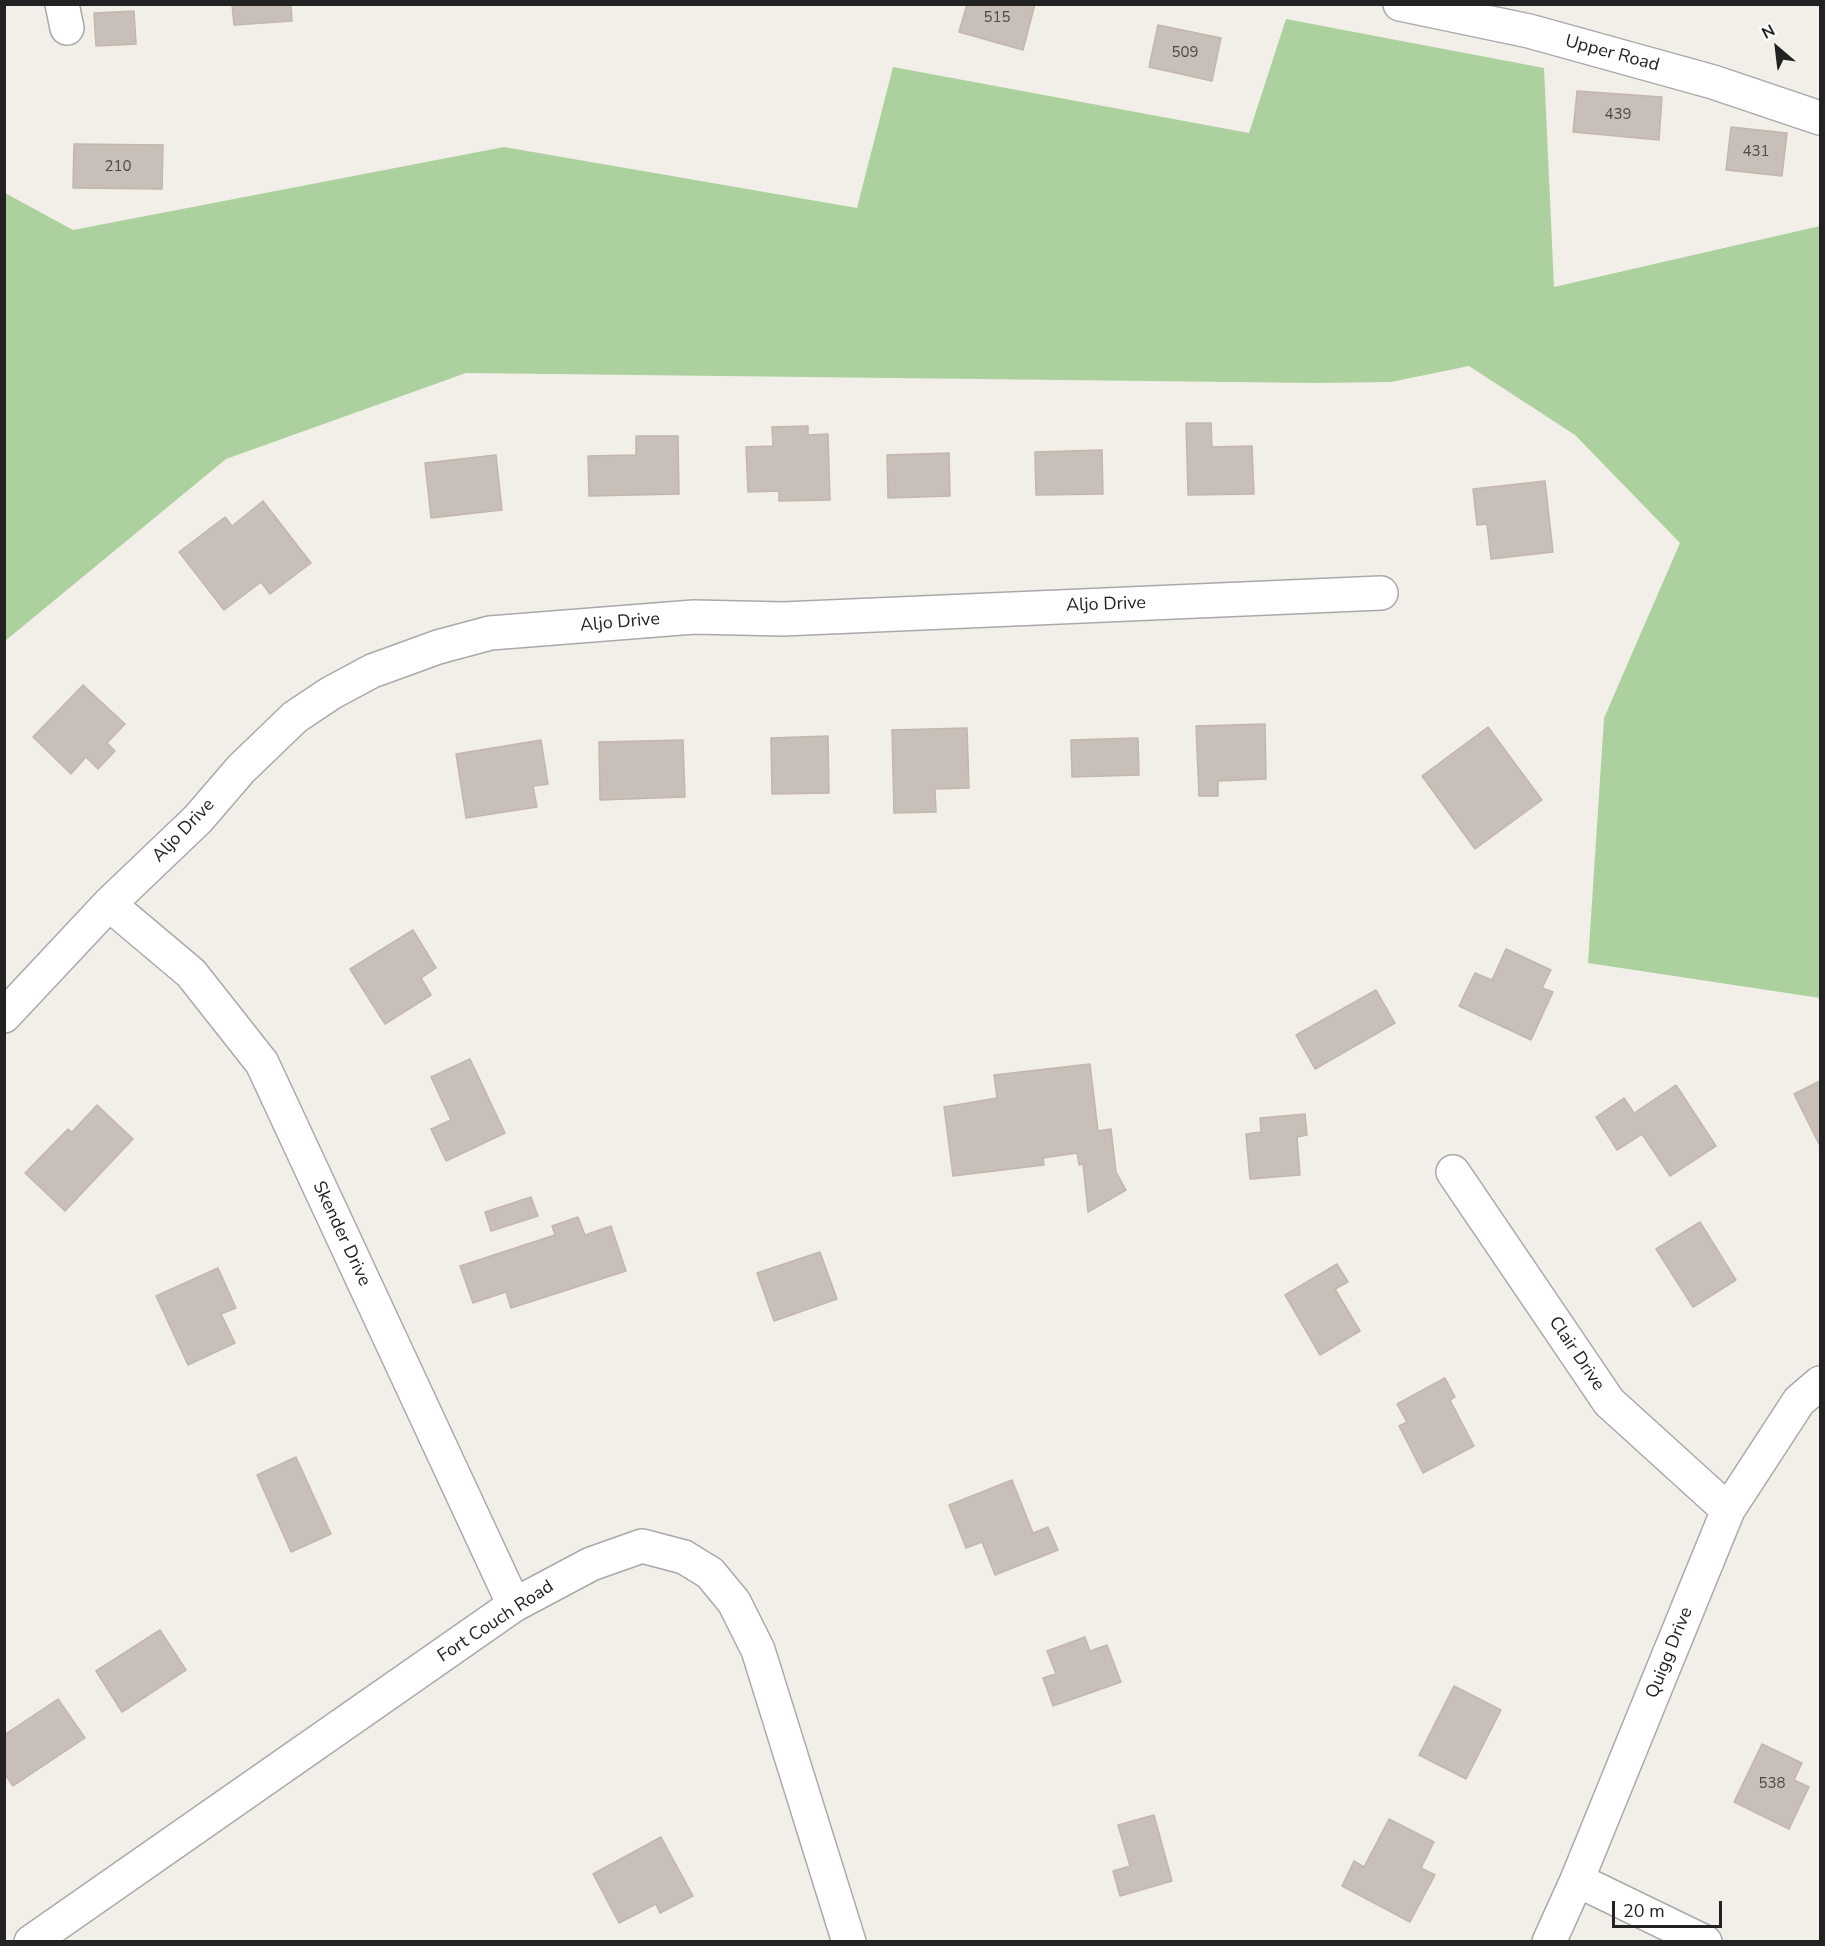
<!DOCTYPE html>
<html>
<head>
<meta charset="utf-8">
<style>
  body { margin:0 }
  #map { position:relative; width:1825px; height:1946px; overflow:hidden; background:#f2efe9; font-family:"Nunito Sans",sans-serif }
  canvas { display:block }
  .frame { position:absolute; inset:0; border:6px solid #222; pointer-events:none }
  .north { position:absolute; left:1747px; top:18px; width:60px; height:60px; -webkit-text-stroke:4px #fff; paint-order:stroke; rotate:332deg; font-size:16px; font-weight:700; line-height:24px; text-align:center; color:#222 }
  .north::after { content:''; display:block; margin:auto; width:21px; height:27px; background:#222; clip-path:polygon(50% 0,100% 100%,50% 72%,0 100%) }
  .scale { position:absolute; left:1612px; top:1901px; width:110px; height:27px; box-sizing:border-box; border:3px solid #222; border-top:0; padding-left:8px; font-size:18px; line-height:21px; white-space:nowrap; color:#222; -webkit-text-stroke:4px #fff; paint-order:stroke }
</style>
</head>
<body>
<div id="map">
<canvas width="1825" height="1946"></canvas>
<div class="frame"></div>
<div class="north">N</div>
<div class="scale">20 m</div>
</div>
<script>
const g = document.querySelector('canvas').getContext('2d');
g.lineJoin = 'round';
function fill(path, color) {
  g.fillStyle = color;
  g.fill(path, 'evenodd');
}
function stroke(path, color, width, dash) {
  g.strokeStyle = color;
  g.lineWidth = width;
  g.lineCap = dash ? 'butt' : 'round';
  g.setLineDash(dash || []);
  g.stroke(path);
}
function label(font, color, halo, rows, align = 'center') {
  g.font = font + ' "Nunito Sans",sans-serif';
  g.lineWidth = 4.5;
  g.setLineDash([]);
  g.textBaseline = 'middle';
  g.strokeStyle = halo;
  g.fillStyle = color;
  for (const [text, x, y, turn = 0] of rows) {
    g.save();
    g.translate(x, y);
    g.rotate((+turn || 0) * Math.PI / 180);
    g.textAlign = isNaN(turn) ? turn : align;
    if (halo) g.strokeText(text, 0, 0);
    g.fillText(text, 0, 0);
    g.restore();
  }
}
fill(new Path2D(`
  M1286 19 1544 68 1554 287 1820 226V998L1588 963 1604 718 1680 543 1575 435 1469 366 1391 382 1316 383 466 373 226 459 5 641V193L73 230 504 147 857 208 893 67 1249 133Z`), '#add19e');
const building = new Path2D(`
  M232 4H291L292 21 234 25Z
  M967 4H1035L1023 50 959 32Z
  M134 11 136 44 96 46 94 13Z
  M1158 25 1221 38 1212 81 1149 67Z
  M1577 91 1662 97 1659 140 1573 132Z
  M1731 127 1787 133 1782 176 1726 170Z
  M74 144 163 145 162 189 73 188Z
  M1186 423H1211L1212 447 1252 446 1254 494 1188 495Z
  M808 426V435L828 434 830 500 779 501V491L748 492 746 447 773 446 772 427Z
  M636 436H678L679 494 589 496 588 456 636 455Z
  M1102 450 1103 494 1036 495 1035 452Z
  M949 453 950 496 888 498 887 455Z
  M496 455 502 510 431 518 425 463Z
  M1545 481 1553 552 1491 559 1487 524 1477 525 1473 489Z
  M263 501 311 563 270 594 261 582 224 610 179 552 225 517 232 526Z
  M83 685 125 724 107 743 115 751 98 769 86 757 71 774 33 737Z
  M1265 724 1266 779 1218 781V796H1199L1196 726Z
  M1488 727 1542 800 1475 849 1422 776Z
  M967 728 969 788 935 789 936 812 894 813 892 730Z
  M828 736 829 793 772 794 771 738Z
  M1138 738 1139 775 1072 777 1071 740Z
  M541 740 548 784 533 786 537 807 466 818 456 754Z
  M683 740 685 797 600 800 599 742Z
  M413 930 436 968 421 978 431 995 385 1024 350 969Z
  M1506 949 1551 970 1542 988 1553 992 1531 1040 1459 1006 1475 973 1492 980Z
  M1376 990 1395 1023 1315 1069 1296 1035Z
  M470 1059 505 1133 446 1161 431 1129 451 1120 431 1077Z
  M1090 1064 1098 1131 1111 1129 1116 1172 1126 1190 1088 1212 1083 1164 1079 1165 1077 1153 1043 1158 1044 1165 953 1176 944 1107 997 1098 994 1075Z
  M1820 1081V1146L1794 1094Z
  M1676 1085 1716 1146 1670 1176 1642 1134 1617 1150 1596 1117 1624 1098 1634 1113Z
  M97 1105 133 1139 65 1211 25 1173 68 1129 72 1132Z
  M1305 1114 1307 1135 1297 1137 1300 1175 1250 1179 1246 1134 1261 1132 1260 1118Z
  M531 1197 538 1216 491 1231 485 1212Z
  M578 1217 585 1235 611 1226 626 1271 511 1308 506 1292 473 1303 460 1266 555 1235 552 1226Z
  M1700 1222 1736 1280 1693 1307 1656 1249Z
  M820 1252 837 1299 774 1321 757 1273Z
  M1337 1264 1348 1282 1335 1289 1360 1331 1320 1355 1285 1295Z
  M218 1268 236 1308 221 1314 235 1343 188 1365 156 1296Z
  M1445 1378 1455 1397 1450 1400 1474 1446 1423 1473 1399 1426 1407 1422 1397 1404Z
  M296 1457 331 1534 291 1552 257 1475Z
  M1012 1480 1033 1533 1048 1527 1058 1550 995 1575 982 1542 966 1548 949 1505Z
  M160 1630 186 1670 122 1712 96 1671Z
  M1085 1637 1090 1651 1107 1645 1121 1682 1053 1706 1043 1678 1056 1674 1047 1651Z
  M1454 1686 1501 1710 1466 1779 1419 1755Z
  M58 1699 85 1738 13 1786 4 1773V1735Z
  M1762 1744 1802 1763 1794 1780 1809 1787 1789 1829 1734 1802Z
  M1154 1815 1172 1881 1120 1896 1113 1871 1130 1866 1118 1825Z
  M1389 1819 1434 1842 1421 1868 1435 1875 1410 1922 1342 1886 1354 1861 1364 1867Z
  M661 1837 693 1896 660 1913 656 1904 619 1923 593 1874Z`);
fill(building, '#c7bfb8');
stroke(building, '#c4b6ab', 1.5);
const minor = new Path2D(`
  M62 4 67 28
  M1400 4 1529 31 1713 82 1820 118
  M109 904 191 973 262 1063 514 1605
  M4 1016 109 904 198 819 241 769 295 717 331 693 372 671 438 647 490 633 694 617 783 619 1381 593
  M1453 1172 1609 1402 1728 1510
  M1577 1880 1705 1942
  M31 1942 514 1605 591 1564 642 1546 684 1557 710 1573 734 1602 758 1650 849 1942
  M1549 1942 1577 1880 1728 1510 1799 1401 1820 1383`);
stroke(minor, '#a9a9a9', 36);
stroke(minor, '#fff', 33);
label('15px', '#4b4948', null, [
  ["515",997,18],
  ["509",1185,53],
  ["439",1618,115],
  ["431",1756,152],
  ["210",118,167],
  ["538",1772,1784]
]);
label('18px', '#222', '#fff', [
  ["Upper Road",1612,54,15],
  ["Aljo Drive",1106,605,-2],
  ["Aljo Drive",620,623,-5],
  ["Aljo Drive",184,831,-46],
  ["Skender Drive",341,1234,65],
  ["Clair Drive",1576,1354,56],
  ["Fort Couch Road",496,1622,-33],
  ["Quigg Drive",1670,1653,-68]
]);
</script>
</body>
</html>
